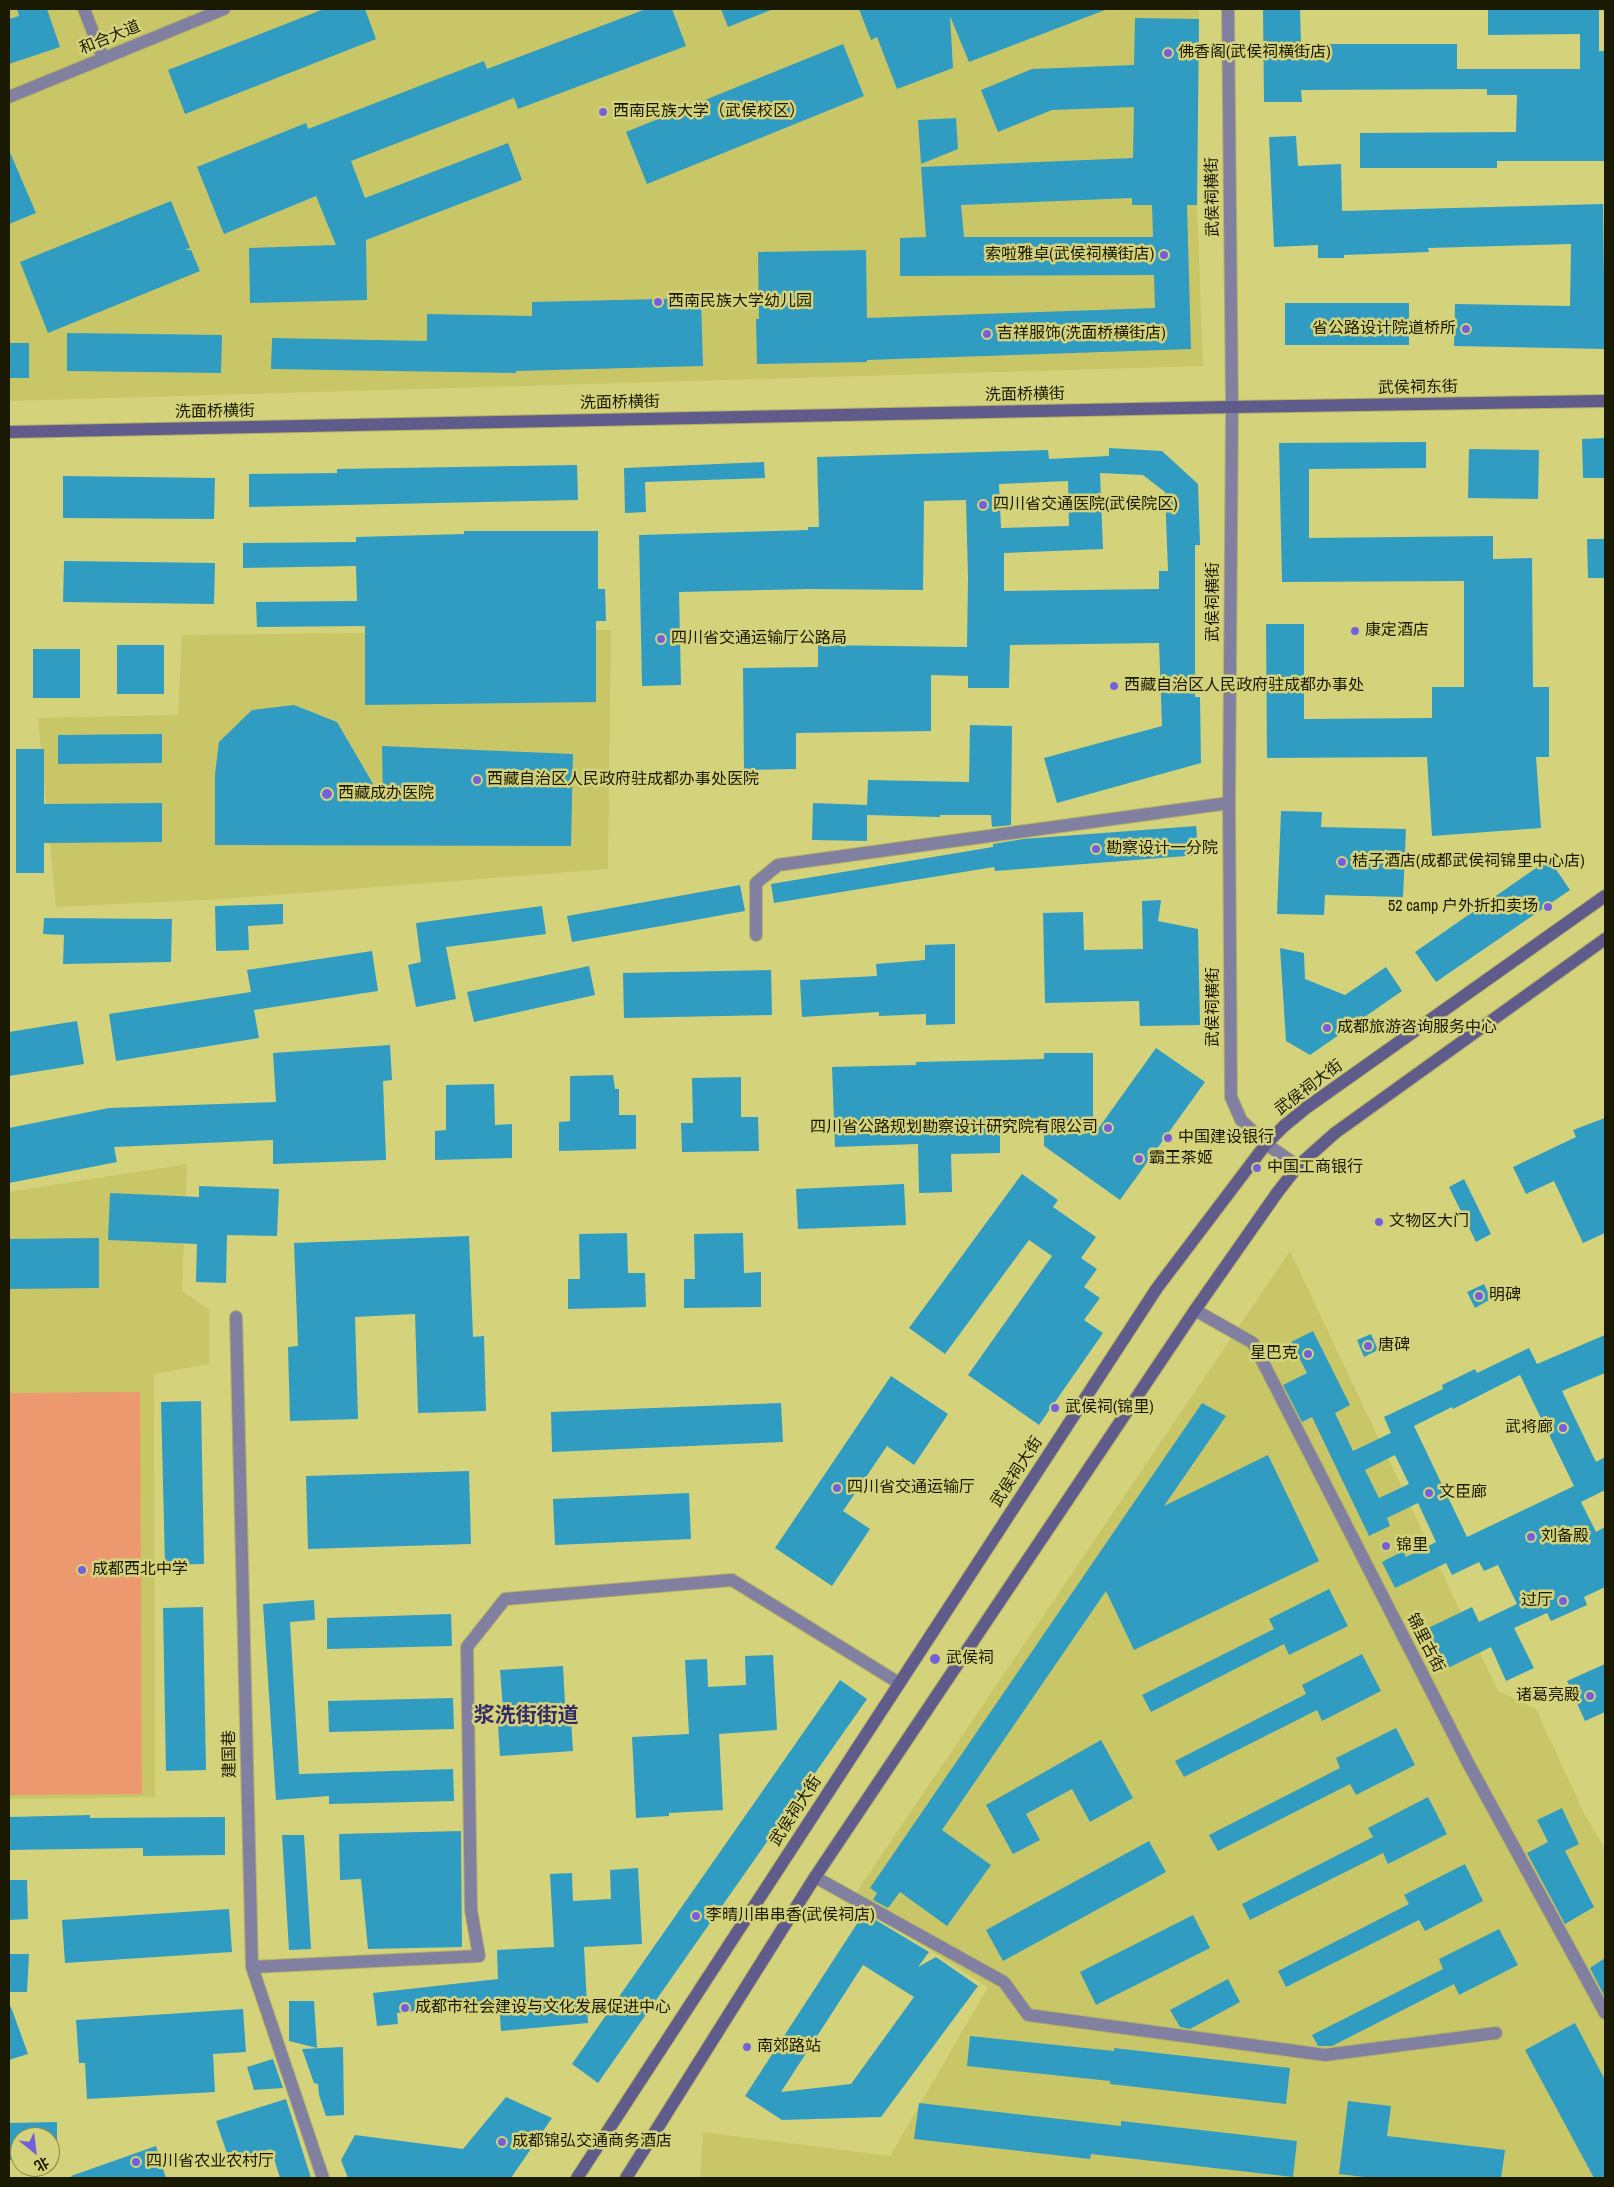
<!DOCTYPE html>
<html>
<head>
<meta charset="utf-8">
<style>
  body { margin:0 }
  #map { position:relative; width:1614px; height:2187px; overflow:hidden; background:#d5d27c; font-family:"Archivo Narrow","Noto Sans SC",sans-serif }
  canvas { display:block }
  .frame { position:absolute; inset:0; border:10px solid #1a1901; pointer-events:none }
  .north { position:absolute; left:10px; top:2127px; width:50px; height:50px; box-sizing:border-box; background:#d5d27c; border:1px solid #8a884b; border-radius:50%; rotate:151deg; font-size:14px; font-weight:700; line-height:20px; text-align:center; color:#1a1901 }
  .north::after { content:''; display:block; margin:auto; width:18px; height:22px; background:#7460da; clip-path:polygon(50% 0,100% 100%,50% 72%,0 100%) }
</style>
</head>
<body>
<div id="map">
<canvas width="1614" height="2187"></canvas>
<div class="frame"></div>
<div class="north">北</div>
</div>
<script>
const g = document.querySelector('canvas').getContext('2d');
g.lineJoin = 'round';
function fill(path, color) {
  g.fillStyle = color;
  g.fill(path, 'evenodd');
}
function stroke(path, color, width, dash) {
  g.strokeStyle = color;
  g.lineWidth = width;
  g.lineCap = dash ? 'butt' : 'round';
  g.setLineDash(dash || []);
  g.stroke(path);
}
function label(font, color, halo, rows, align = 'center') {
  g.font = font + ' "Archivo Narrow","Noto Sans SC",sans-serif';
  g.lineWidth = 5;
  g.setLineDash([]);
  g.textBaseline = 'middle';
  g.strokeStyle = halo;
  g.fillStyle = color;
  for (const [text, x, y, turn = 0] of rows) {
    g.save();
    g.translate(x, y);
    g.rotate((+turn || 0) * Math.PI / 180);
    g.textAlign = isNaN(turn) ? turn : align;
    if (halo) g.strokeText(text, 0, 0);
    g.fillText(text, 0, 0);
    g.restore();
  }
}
fill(new Path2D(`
  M9 9H1199L1197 205 1203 366 9 401Z
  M611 630 608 869 223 899 56 907 38 718 178 715 182 635Z
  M187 1164 182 1291 209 1309V1364L154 1374 155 1797 9 1799V1192Z
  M1290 1251 1498 1691 1536 1709 1583 1811 1605 1849V2178H700L703 2132 890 2156 988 1987 851 1900Z`), '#c9c667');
fill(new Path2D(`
  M140 1392 142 1794 9 1795V1393Z`), '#ec9970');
fill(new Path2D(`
  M17 9H47L60 47 9 64V19L19 16Z
  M324 9H365L376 39 185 114 168 70Z
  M646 9H672L686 46 518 109 514 98 351 161 365 198 508 143 522 180 366 240 367 300 250 303 249 248 336 245 316 196 224 234 197 167 306 123 308 129 484 61 487 69Z
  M721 9H771V10L728 27Z
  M859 9H1104L1105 10 969 62 950 16 953 68 897 89 877 37 871 40Z
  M1263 9H1300L1301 44H1457V69H1580V34L1488 35V9H1599V51H1605L1604 161H1497V168H1360V133L1516 132 1517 95H1487V89L1301 90 1302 102H1264Z
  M1135 18 1199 19 1197 205H1187L1191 349 867 360V362L757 364 756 319H759L758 252 866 250 867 318 1155 308 1154 275 900 276V238L926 237 921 167 1133 158 1134 107 1052 110 998 132 981 90 1032 69 1134 65ZM1132 198V205H1152L1153 237H964L961 205Z
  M843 44 864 96 647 184 626 132Z
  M956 118 958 149 921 164 918 120Z
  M1296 136 1298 166 1341 164 1342 211 1603 204 1605 349 1454 346 1455 304 1570 306 1571 244 1428 248 1429 252 1344 255V258H1318V245L1274 247 1269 137Z
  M9 150 36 213 9 224Z
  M171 201 190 248 185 250H191L200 271 48 333 20 262Z
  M701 298 703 366 516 371V373L271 369 272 338 427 341V314L532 316V302Z
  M1285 303H1409V345H1285Z
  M67 333 222 335 221 373 67 371Z
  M9 343H29V378H9Z
  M1605 438V478H1583L1582 439Z
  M1426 442V468L1309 469V538L1493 536V559L1532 558 1533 687H1549V757H1536L1541 828 1432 836 1427 757 1267 758 1266 624H1304V719L1432 718V687H1464V581L1282 582 1279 443Z
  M1109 448 1162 451 1198 484 1200 545H1195V697H1200L1201 763 1057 803 1044 758 1162 726 1159 643 1010 645 1009 688H968V676L931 675V731L796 733V769L744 770 743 668 818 667V645L967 647 968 577 966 500 924 501 923 590 808 589 679 592 681 685 642 686 639 535 808 530V527H819L817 457 1048 450 1049 459 1109 456ZM1100 473 1143 475 1165 492 1168 571H1159V589L1004 591V553L1103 549ZM1068 481 1069 526 1001 528 999 484Z
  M1469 449 1539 450 1538 499 1468 498Z
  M764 462 765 478 645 482 646 512 625 513 624 468Z
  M577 465 578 500 249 507V474L337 473V469Z
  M63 476 215 478 214 519 63 518Z
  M464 531H598V589H605L606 621H596V702L365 705V626L257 627 256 602 357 601 356 566 243 568V543L356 542V537L464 534Z
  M1587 539H1605V578H1588Z
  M64 561 215 563 214 604 63 602Z
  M117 645H164V694H117Z
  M33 649H80V698H33Z
  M294 705 337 722 383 801 382 746 573 754 571 846 215 845V774L219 742 252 710Z
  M970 725 1012 726 1011 825 992 827 991 815H940V817L867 815V841L812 840 813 803 867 805 868 780 969 782Z
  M162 734V763L58 764V735Z
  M16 749H44V804L162 803V842L44 843V873H16Z
  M1281 811 1322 812 1321 827 1406 829 1403 897 1325 895 1324 915 1277 914Z
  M1196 826 1199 855 995 871 994 867 774 903 771 884 993 847V844L1023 839Z
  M1549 859 1570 890 1436 982 1415 952Z
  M740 885 745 911 572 942 567 916Z
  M1161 900 1158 921 1198 929 1200 1025 1140 1026 1139 1001 1045 1003 1043 913 1083 912 1084 950 1143 949 1142 901Z
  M283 904V924L248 926 249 950 216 951 215 906Z
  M542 906 546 934 446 947 456 999 416 1007 408 965 421 962 416 923Z
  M44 918 172 919 171 962 63 964 64 935 43 934Z
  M955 944V1024L926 1025V1014L879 1016V1012L802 1017 800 980 877 976 876 964 925 960V945Z
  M1280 948 1304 953 1305 979 1345 995 1386 967 1402 991 1310 1055 1286 1041Z
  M372 951 378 991 254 1010 259 1038 116 1061 109 1014 251 992 247 970Z
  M589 966 595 995 474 1022 467 992Z
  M771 970 772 1015 624 1018 623 973Z
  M77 1021 84 1064 9 1076V1032Z
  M390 1045 392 1080 383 1081 386 1160 273 1164V1140L114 1147 117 1162 9 1183V1128L109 1108 276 1102 273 1053Z
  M1156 1048 1205 1082 1120 1200 1044 1146V1129L1000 1131V1153L951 1154 952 1192 919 1193 918 1144 835 1147 832 1067 916 1065V1062L1044 1059V1053H1093V1136Z
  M613 1075 615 1089H619V1115H636V1149L559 1151V1122L570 1121V1076Z
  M741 1077V1117H758L759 1151 682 1152 681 1123H693L692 1078Z
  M494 1084 495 1125 512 1124V1158L435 1160V1131L446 1130V1085Z
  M1605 1118V1233L1583 1243 1554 1181 1526 1194 1513 1167 1576 1137 1573 1130Z
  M1022 1174 1058 1200 1053 1207 1096 1237 1081 1258 1097 1269 1084 1287 1100 1298 1084 1320 1103 1333 1039 1425 968 1375 1052 1256 1029 1240 945 1354 909 1328Z
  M1464 1179 1491 1234 1476 1242 1449 1187Z
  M904 1184 906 1225 798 1229 796 1189Z
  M199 1186 279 1189 277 1236 227 1235 226 1283 196 1282 197 1244 108 1240 110 1193 199 1197Z
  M627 1233 628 1273H645L646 1307 568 1309V1279H580L579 1234Z
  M743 1233 744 1273 761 1272V1307L684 1308V1279H695L694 1234Z
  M469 1236 473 1337 484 1336 486 1411 418 1413 415 1314 355 1317 358 1419 290 1421 288 1347 298 1346 294 1243Z
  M99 1238V1288L9 1289V1239Z
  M1484 1284 1491 1299 1475 1308 1467 1292Z
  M1313 1331 1350 1405 1335 1413 1353 1451 1391 1433 1384 1417 1443 1389 1442 1385 1475 1369 1477 1373 1529 1348 1537 1364 1605 1335V1373L1562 1391 1596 1462 1605 1457V1490L1581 1502 1596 1532 1605 1527V1587L1584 1597 1587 1605 1551 1621 1547 1613 1514 1628 1534 1668 1506 1681 1491 1647 1444 1670 1426 1629 1472 1607 1479 1622 1517 1604 1498 1565 1484 1571 1479 1562 1452 1575 1446 1563 1395 1588 1382 1562 1403 1551 1406 1557 1436 1542 1418 1503 1387 1518 1390 1526 1369 1536 1312 1417 1302 1422 1283 1385 1307 1373 1291 1342ZM1520 1375 1574 1486 1467 1537 1414 1426 1452 1407 1453 1409ZM1395 1455 1409 1484 1379 1498 1365 1470Z
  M1371 1334 1378 1350 1364 1357 1357 1340Z
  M891 1376 948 1414 914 1465 887 1446 843 1511 870 1529 832 1586 775 1548Z
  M201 1401 204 1564 165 1565 161 1402Z
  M781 1403 783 1442 552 1452 551 1412Z
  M1202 1403 1226 1416 1164 1506 1268 1455 1319 1561 1134 1650 1106 1591 942 1830 991 1865 947 1926 900 1892 888 1908 873 1900 877 1893 870 1888Z
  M469 1471 471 1544 308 1549 306 1476Z
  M689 1493 691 1539 555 1545 553 1499Z
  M1329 1589 1348 1626 1289 1655 1284 1644 1151 1712 1142 1695 1274 1629 1269 1619Z
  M314 1600 315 1620 290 1622 299 1774 453 1769 454 1801 329 1804V1796L276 1800 263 1604Z
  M203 1607 206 1770 166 1771 163 1608Z
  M451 1614 452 1646 327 1649V1618Z
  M1362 1654 1381 1691 1322 1721 1317 1710 1184 1777 1175 1761 1306 1694 1302 1685Z
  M773 1655 777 1730 719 1734 723 1810 669 1813V1816L636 1818 632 1737 689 1734 685 1660 707 1659 708 1687 746 1685 745 1656Z
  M1605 1664V1712L1585 1721 1567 1681Z
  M563 1666 565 1703 570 1702 573 1751 500 1756 497 1709H503L500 1670Z
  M840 1680 867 1699 598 2083 572 2064Z
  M453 1698 454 1729 329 1732 328 1701Z
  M1396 1728 1415 1765 1356 1795 1350 1784 1218 1851 1209 1835 1340 1768 1336 1758Z
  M1101 1740 1133 1798 1090 1822 1072 1789 1026 1814 1040 1840 1013 1854 986 1805Z
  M1428 1797 1447 1834 1388 1864 1383 1853 1250 1920 1242 1904 1373 1837 1368 1828Z
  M1562 1808 1579 1844 1565 1851 1594 1907 1565 1924 1527 1853 1548 1842 1537 1820Z
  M90 1815V1818L225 1817V1855L143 1856V1848L9 1850V1817Z
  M461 1831 462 1947 368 1949 361 1879 340 1880 339 1834Z
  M282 1835H304L311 1949 289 1950Z
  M1149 1841 1166 1872 1003 1961 986 1930Z
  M1465 1864 1483 1901 1425 1931 1419 1920 1286 1987 1278 1971 1409 1904 1404 1895Z
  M638 1868 642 1944 584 1947 588 2023 501 2031 499 2001 397 2013 398 2024 377 2026 373 1993 498 1979 497 1950 554 1947 550 1874 572 1873 573 1901 611 1899 610 1870Z
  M9 1880H27L28 1919 9 1920Z
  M229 1909 232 1952 65 1963 62 1920Z
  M864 1913 929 1952 918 1967 936 1957 978 1986 881 2117 782 2120 745 2096ZM863 1965 914 1997 851 2084 781 2092Z
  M1193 1915 1210 1948 1096 2005 1080 1972Z
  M1499 1929 1518 1965 1459 1995 1454 1984 1332 2046H1318L1312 2035 1443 1969 1439 1959Z
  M9 1954H29L27 1992H9Z
  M1605 1958V1997L1590 1968Z
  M1228 1979 1240 2002 1190 2029 1180 2027 1170 2010Z
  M289 2001H314L317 2048 289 2041Z
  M9 2007H11L28 2054 9 2060Z
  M243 2009 246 2052 213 2054 215 2092 87 2099 85 2063H79L76 2020Z
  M1575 2023 1605 2080V2178H1594L1525 2050Z
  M970 2036 1114 2051V2048L1290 2068 1286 2104 1110 2084V2081L967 2066Z
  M343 2047 344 2115 326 2116 319 2095 318 2084 314 2083 302 2049Z
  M273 2059 283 2088 254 2090 247 2067Z
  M506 2097 552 2118 511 2178H348L341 2160 355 2135 463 2149Z
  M286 2099 311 2178H280L271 2149 230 2162 216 2121Z
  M1348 2101 1391 2106 1387 2136 1505 2150 1501 2178H1372L1339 2174Z
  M919 2103 1121 2126V2121L1297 2141 1293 2177 1091 2154 1090 2159 914 2139Z
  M57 2122V2159H50V2137H20V2160H9V2123Z
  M156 2146 166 2178H72L71 2176Z`), '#319cc2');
const street = new Path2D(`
  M84 9 103 58
  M1228 9 1232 407 1229 803 1231 1097 1241 1120 1266 1144 1298 1166
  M9 97 224 9
  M756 935V883L778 865 1229 803
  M1195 1310 1253 1343 1468 1763 1605 2013
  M236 1317 252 1967 323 2178
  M815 1877 1004 1982 1028 2015 1325 2055 1496 2033
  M252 1967 479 1956 471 1910 467 1647 505 1599 732 1580 899 1683`);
const secondary = new Path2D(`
  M9 432 1232 407 1605 401
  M577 2178 1157 1288 1266 1144 1284 1126 1306 1108 1605 896
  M626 2178 815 1877 1195 1310 1277 1193 1298 1166 1335 1133 1605 939`);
stroke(street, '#b3b166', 14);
stroke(secondary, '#b3b166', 14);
stroke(street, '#8280a1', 12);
stroke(secondary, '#5f5b8a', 12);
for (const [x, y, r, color] of [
  [1168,53,5,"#7460da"],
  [603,112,5,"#7460da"],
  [1164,255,5,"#7460da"],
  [658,302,5,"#7460da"],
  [1466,329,5,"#7460da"],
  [987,334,5,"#7460da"],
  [983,505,5,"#7460da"],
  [1355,631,5,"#7460da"],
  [661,639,5,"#7460da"],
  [1114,686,5,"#7460da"],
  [477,780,5,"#7460da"],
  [327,794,6,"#7460da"],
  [1096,849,5,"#7460da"],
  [1342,862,5,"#7460da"],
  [1548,907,5,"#7460da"],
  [1327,1028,5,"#7460da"],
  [1108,1128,5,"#7460da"],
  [1168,1138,5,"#7460da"],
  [1139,1159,5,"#7460da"],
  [1257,1168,5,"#7460da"],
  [1379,1222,5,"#7460da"],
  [1479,1296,5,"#7460da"],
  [1368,1346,5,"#7460da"],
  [1308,1354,5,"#7460da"],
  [1055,1408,5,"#7460da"],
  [1563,1428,5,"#7460da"],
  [837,1488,5,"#7460da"],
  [1429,1493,5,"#7460da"],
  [1531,1537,5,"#7460da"],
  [1386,1546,5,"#7460da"],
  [82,1570,5,"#7460da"],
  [1563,1601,5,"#7460da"],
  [935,1659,6,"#7460da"],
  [1590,1696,5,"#7460da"],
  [696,1916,5,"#7460da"],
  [405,2008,5,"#7460da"],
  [747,2047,5,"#7460da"],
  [502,2142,5,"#7460da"],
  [136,2162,5,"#7460da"]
]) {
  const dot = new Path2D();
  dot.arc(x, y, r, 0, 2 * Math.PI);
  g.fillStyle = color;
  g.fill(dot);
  stroke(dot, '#d5d27c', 2);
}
label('16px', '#1a1901', '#d5d27c', [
  ["和合大道",110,38,-22],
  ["武侯祠横街",1213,197,-91],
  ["武侯祠东街",1418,388,-1],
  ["洗面桥横街",1025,395,-1],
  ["洗面桥横街",620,403,-1],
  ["洗面桥横街",215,412,-1],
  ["武侯祠横街",1214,602,-90],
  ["武侯祠横街",1214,1007,-90],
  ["武侯祠大街",1309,1088,-37],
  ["武侯祠大街",1017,1472,-57],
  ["锦里古街",1425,1643,63],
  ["建国巷",230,1754,-91],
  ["武侯祠大街",796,1811,-57]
]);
label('16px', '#1a1901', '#d5d27c', [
  ["佛香阁(武侯祠横街店)",1178,53],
  ["西南民族大学（武侯校区）",613,112],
  ["索啦雅卓(武侯祠横街店)",1154,255,"right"],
  ["西南民族大学幼儿园",668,302],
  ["省公路设计院道桥所",1456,329,"right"],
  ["吉祥服饰(洗面桥横街店)",997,334],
  ["四川省交通医院(武侯院区)",993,505],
  ["康定酒店",1365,631],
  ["四川省交通运输厅公路局",671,639],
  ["西藏自治区人民政府驻成都办事处",1124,686],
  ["西藏自治区人民政府驻成都办事处医院",487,780],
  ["西藏成办医院",338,794],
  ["勘察设计一分院",1106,849],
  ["桔子酒店(成都武侯祠锦里中心店)",1352,862],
  ["52 camp 户外折扣卖场",1538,907,"right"],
  ["成都旅游咨询服务中心",1337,1028],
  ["四川省公路规划勘察设计研究院有限公司",1098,1128,"right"],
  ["中国建设银行",1178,1138],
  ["霸王茶姬",1149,1159],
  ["中国工商银行",1267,1168],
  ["文物区大门",1389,1222],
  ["明碑",1489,1296],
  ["唐碑",1378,1346],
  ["星巴克",1298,1354,"right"],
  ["武侯祠(锦里)",1065,1408],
  ["武将廊",1553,1428,"right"],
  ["四川省交通运输厅",847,1488],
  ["文臣廊",1439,1493],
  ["刘备殿",1541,1537],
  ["锦里",1396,1546],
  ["成都西北中学",92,1570],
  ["过厅",1553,1601,"right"],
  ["武侯祠",946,1659],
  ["诸葛亮殿",1580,1696,"right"],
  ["李晴川串串香(武侯祠店)",706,1916],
  ["成都市社会建设与文化发展促进中心",415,2008],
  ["南郊路站",757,2047],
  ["成都锦弘交通商务酒店",512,2142],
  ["四川省农业农村厅",146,2162]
], 'left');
label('bold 21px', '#352c67', '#d5d27c', [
  ["浆洗街街道",526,1716]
]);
</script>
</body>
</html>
